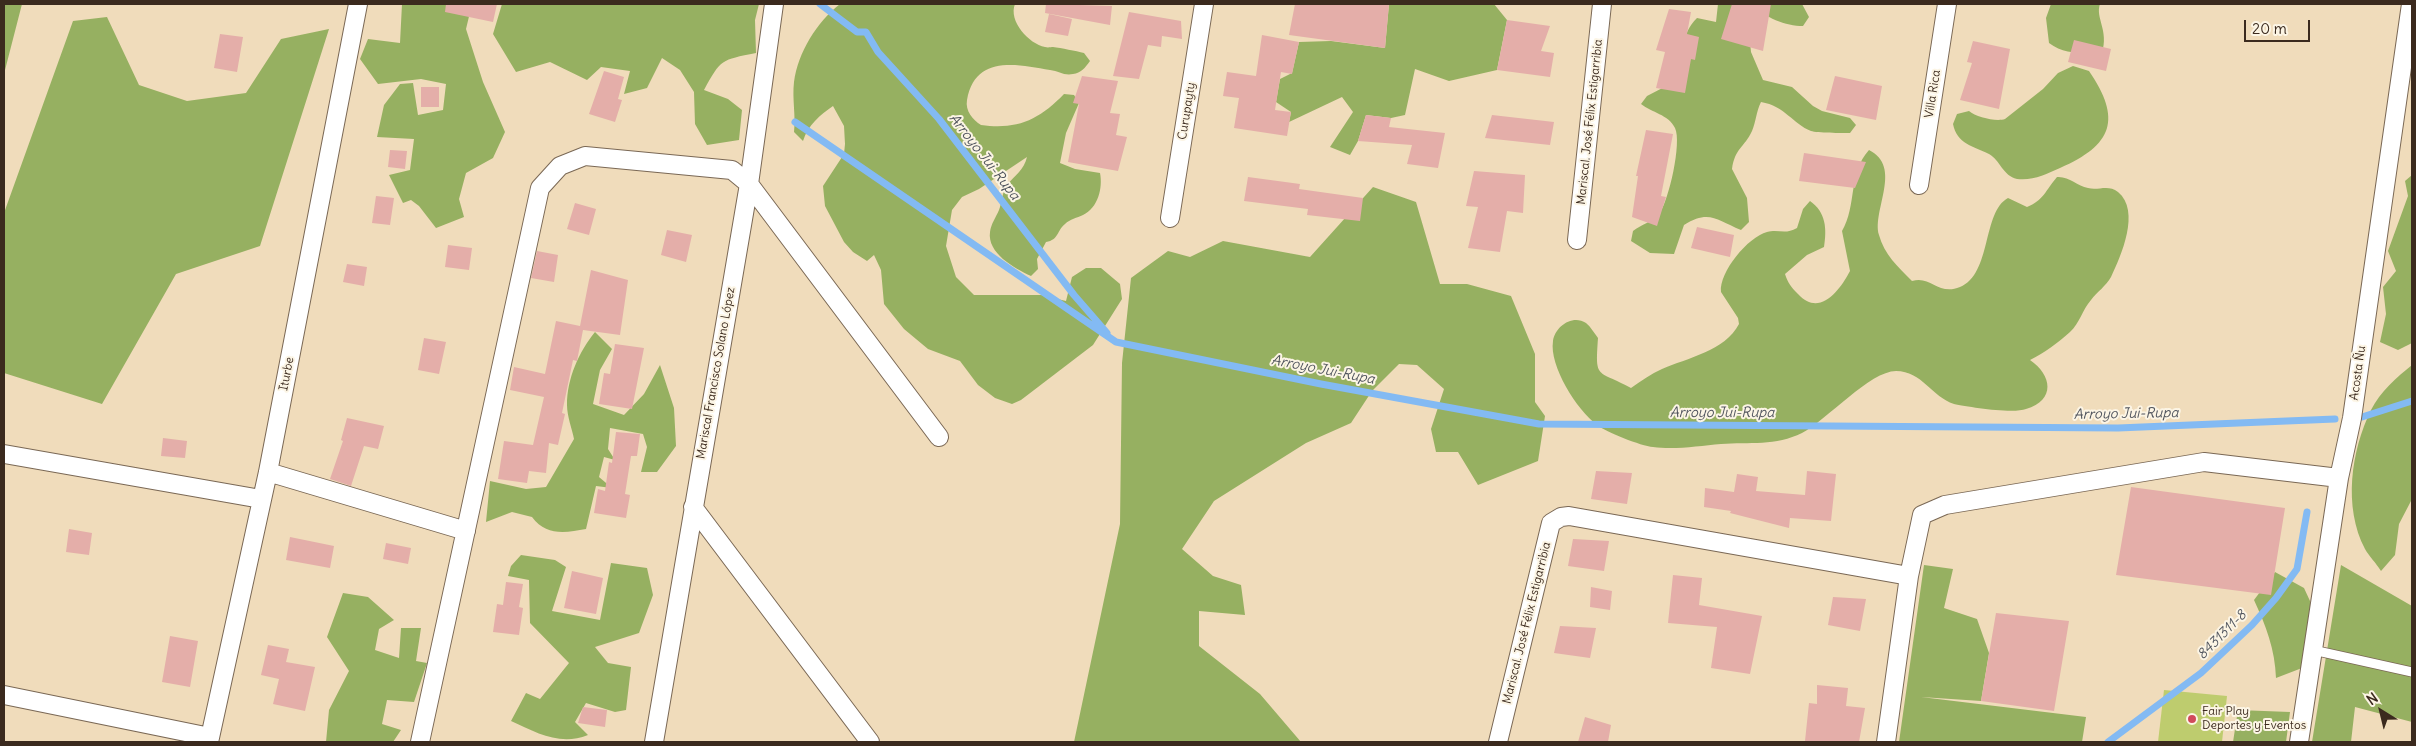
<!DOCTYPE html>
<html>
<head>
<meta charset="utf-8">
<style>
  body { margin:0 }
  #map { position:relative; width:2416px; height:746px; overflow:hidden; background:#f0dcbb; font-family:Delius,sans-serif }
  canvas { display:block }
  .frame { position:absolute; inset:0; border:5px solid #3b2a1e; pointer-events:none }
  .north { position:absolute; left:2356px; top:686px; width:50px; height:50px; -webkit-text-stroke:4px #fcf5e5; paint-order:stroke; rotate:324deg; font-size:14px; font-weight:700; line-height:20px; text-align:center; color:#3b2a1e }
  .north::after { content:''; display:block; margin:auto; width:18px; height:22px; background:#3b2a1e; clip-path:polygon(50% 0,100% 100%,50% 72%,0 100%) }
  .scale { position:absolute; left:2244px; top:20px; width:66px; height:22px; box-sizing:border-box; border:2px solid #3b2a1e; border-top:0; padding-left:6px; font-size:15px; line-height:18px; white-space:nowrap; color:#3b2a1e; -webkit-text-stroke:4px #fcf5e5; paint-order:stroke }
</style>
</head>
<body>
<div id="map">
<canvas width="2416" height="746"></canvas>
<div class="frame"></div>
<div class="north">N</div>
<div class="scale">20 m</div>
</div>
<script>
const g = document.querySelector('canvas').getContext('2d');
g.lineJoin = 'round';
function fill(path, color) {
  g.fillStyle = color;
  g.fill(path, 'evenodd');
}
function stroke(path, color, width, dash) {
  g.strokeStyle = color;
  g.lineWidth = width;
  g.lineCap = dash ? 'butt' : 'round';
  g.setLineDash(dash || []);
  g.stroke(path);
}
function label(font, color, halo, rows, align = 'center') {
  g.font = font + ' Delius,sans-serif';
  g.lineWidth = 4;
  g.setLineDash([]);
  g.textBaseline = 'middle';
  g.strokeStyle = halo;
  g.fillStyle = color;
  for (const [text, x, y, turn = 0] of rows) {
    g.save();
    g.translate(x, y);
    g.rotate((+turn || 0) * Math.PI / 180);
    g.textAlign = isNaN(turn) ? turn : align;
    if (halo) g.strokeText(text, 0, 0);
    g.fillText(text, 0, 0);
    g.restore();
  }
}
fill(new Path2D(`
  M2164 690 2227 696 2222 742H2158Z`), '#becc6e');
fill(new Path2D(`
  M4 4H22L4 74Z
  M402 4H472L466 29 483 82 505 132 493 158 466 173 459 199 464 217 436 228 419 206 411 200 403 203 389 175 410 170 414 139 377 137 384 105 400 84 413 83 418 115 443 110 446 84 421 79 378 84 360 59 368 39 400 43Z
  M502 4H759L755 20 756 53C721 60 721 59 704 90L728 99 742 110 739 140 707 145 695 124 694 92 680 70 662 58 647 88 624 94 630 71 601 67 587 80 550 62 516 72 493 34Z
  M840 4H1015C1008 21 1029 44 1045 47 1048 48 1051 47 1053 47 1061 48 1076 51 1084 53L1090 61C1085 68 1081 73 1073 74 1064 76 1059 71 1050 70 1016 64 975 55 967 100 965 111 973 120 981 125 1017 130 1039 120 1064 94L1074 95 1079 103 1066 133 1060 163 1075 169 1100 173C1103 188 1098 208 1083 215 1077 218 1070 219 1065 224 1057 230 1059 240 1046 242L1037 259 1038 269 1031 276C1014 268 987 253 990 232 991 224 996 217 999 210 1002 202 1002 192 1007 185 1015 175 1024 170 1027 157L979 189 962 197 952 210 946 246 956 277 974 295H1041L1066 301 1072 277 1086 268H1101L1120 284 1122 299 1093 345 1021 400 1012 404 995 398 978 385 960 361 928 349 904 329 884 304 881 270 874 255 867 261 853 252 844 242 825 206 823 186 844 154 845 144 844 126 833 106C820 115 808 125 803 141L794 132C796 116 792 99 794 82 798 52 817 22 840 4Z
  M1389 4H1494L1507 20 1497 70 1449 81 1415 69 1405 115 1391 118 1366 115 1358 141 1350 155 1330 147 1353 112 1342 97 1289 122 1291 112 1276 102 1280 79 1292 73 1299 42 1331 41 1385 48Z
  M1718 4H1735L1729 23 1750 42 1751 52 1763 80 1792 87 1813 106 1822 111 1850 118 1856 125 1850 133C1842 133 1817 133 1811 131 1793 124 1785 106 1761 102 1756 112 1756 122 1752 131 1744 148 1735 148 1732 169L1747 198 1749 222 1741 230C1717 220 1709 209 1684 225L1674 254 1650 253 1631 241 1633 231C1641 225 1653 221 1659 214 1669 201 1682 142 1675 128 1668 114 1652 113 1641 104L1647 96 1674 82C1679 61 1681 33 1697 18L1716 22Z
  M1753 4H1802L1809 17 1803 26C1786 26 1764 18 1753 4Z
  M2051 4H2100C2095 18 2109 30 2102 53 2083 53 2065 55 2049 43L2046 18Z
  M107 17 139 85 187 101 246 93 281 39 329 29 260 246 176 274 102 404 4 373V213L73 21Z
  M2073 66 2089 71C2122 119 2113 145 2060 168 2046 174 2033 181 2017 179 2003 176 2000 160 1989 154 1973 146 1957 144 1953 124L1957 114 1969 111C1976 117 1996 122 2005 119L2043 89 2058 73Z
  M1869 150C1903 167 1872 210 1879 235 1884 254 1898 267 1912 281 1931 275 1938 296 1960 287 1992 274 1982 212 2008 198L2027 207C2043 201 2046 190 2057 177 2069 176 2077 186 2088 188 2098 191 2108 184 2118 192 2141 211 2121 256 2111 277 2106 286 2097 292 2091 300 2082 310 2080 323 2070 332 2058 343 2044 353 2030 360 2052 375 2056 400 2026 409 2013 414 1968 407 1954 404 1932 397 1922 371 1896 371 1870 371 1827 420 1802 433 1776 446 1749 442 1721 444 1699 446 1674 450 1653 447 1641 446 1606 432 1597 425 1577 410 1549 366 1553 341 1555 326 1573 314 1586 323 1591 327 1594 333 1598 338 1595 381 1597 369 1631 388 1641 381 1651 374 1662 369 1687 358 1725 351 1739 324L1738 318 1721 292C1719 272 1748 237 1767 232 1779 229 1785 235 1797 228L1803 209 1810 201C1826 212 1827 229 1824 247L1807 255 1785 274C1788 283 1791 287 1798 294 1819 317 1839 292 1850 271L1842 231C1857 206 1848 173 1869 150Z
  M2412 175V343L2398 350 2380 342 2386 314 2383 287 2396 271 2388 251 2408 196 2405 181Z
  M1373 187 1416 202 1440 284H1467L1511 296 1535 354V402L1545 416 1538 461 1478 485 1458 452H1436L1431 429 1444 389 1417 365 1399 364 1372 391 1351 423 1306 443 1214 501 1182 549 1213 576 1241 585 1245 615 1199 611V646L1260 694 1301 742H1074L1120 524 1122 363 1131 278 1168 251 1190 257 1223 241 1310 257Z
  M595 332 612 349 600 370 593 404 624 415 644 394 660 365 674 408 676 446 657 472H641L647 447 643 434 610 428 608 449 615 460 604 457 599 477 612 488 596 486 586 529C565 533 546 536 532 517L512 512 486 522 490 481 526 489 546 487 574 439C572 429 567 416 567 405 567 378 579 352 595 332Z
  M2412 365 2411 501 2399 524 2395 555 2381 571C2376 563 2369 556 2365 549 2343 507 2351 451 2371 410 2380 392 2397 377 2412 365Z
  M521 555 555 560 566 567 552 611 600 620 611 563 647 568 653 595 639 633 595 647 608 663 631 667 626 710 615 712 586 703 575 722 588 735C560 746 537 733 511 721L526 693 540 699 569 663 530 623 529 580 508 576 511 566Z
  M1924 565 1953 569 1944 608 1977 619 1989 653 1981 701 1921 697 2086 717 2082 742H1899Z
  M2341 565 2412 606V722L2355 707 2351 742H2312Z
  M2275 572 2304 588 2310 601 2315 632 2302 668 2276 678C2275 649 2266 626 2254 600Z
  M343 593 368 597 394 620 379 629 375 650 399 658 401 628H421L416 661 427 663 414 702 387 700 382 724 401 730 393 742H326L329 710 349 671 327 637Z
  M2238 710 2290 712 2286 742H2233Z`), '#96b061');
stroke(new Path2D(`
  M820 4 857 32H866L878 52 939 119 1074 295 1107 333
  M795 122 1116 342 1321 384 1539 424 2118 428 2335 419
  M2362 417 2412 401
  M2108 742 2201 673 2252 625 2276 598 2297 569 2307 512`), '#83baf3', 7);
fill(new Path2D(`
  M446 4H497L493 22 445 12Z
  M1046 4 1112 6 1110 25 1045 13Z
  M1295 4H1389L1385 48 1289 35Z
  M1732 4H1771L1763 51 1721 39Z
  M1669 9 1691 12 1687 34 1699 37 1695 60 1691 59 1685 93 1656 88 1665 52 1656 50Z
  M1129 12 1181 21 1182 39 1162 36 1161 47 1148 45 1139 79 1113 76Z
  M1049 14 1072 19 1068 36 1045 32Z
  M1507 20 1550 26 1541 51 1554 53 1550 77 1497 70Z
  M220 34 243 37 237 72 214 68Z
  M1262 35 1299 42 1292 74 1281 72 1275 110 1291 112 1287 136 1234 128 1239 98 1223 96 1227 72 1256 76Z
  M2074 40 2111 49 2106 71 2068 62Z
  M1973 41 2010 49 1999 109 1960 100 1972 63 1967 62Z
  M604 71 624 77 618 99 622 100 615 122 589 114Z
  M1082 76 1118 81 1110 113 1120 114 1116 135 1127 137 1118 171 1068 162 1079 104 1073 103Z
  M1835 76 1882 86 1876 120 1826 110Z
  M421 87H439V107H421Z
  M1366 115 1391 118 1389 127 1445 133 1438 168 1407 164 1412 145 1358 141Z
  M1492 115 1554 122 1550 145 1485 138Z
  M1646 130 1673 134 1661 196 1666 197 1657 226 1632 217 1638 176H1636Z
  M390 150 407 151 405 169 388 167Z
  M1804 153 1866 162 1855 188 1799 181Z
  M1474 171 1525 175 1523 213 1507 211 1500 252 1468 248 1478 207 1466 206Z
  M1248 177 1300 184 1299 189 1363 198 1360 221 1307 215 1308 209 1244 201Z
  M376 196 394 198 390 225 372 223Z
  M575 203 596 209 589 235 567 229Z
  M1697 227 1734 235 1730 257 1691 248Z
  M667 230 692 235 686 262 661 255Z
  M448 245 472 248 469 270 445 267Z
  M537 251 558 255 554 282 531 278Z
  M347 264 367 267 364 286 343 282Z
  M591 270 628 280 620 335 583 330 577 361 573 360 562 413 565 414 558 445 549 443 546 473 529 471 527 483 498 479 504 441 533 445 544 397 510 390 514 367 545 374 556 321 580 326Z
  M424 338 446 342 439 374 418 370Z
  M615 344 644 348 632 409 599 404 604 373 610 374Z
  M347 418 384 426 378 449 364 446 351 486 330 479 343 441 341 440Z
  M616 432 640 434 637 456H631L625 494 630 495 626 518 594 513 598 489 605 491 609 462 612 463Z
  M163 438 187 441 185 458 161 456Z
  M1596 471 1632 473 1627 504 1591 499Z
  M1807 471 1836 474 1831 521 1790 518 1789 528 1730 513 1731 511 1704 507 1705 488 1734 492 1737 474 1758 477 1756 491 1805 495Z
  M2131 487 2285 508 2271 595 2116 575Z
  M69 529 92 533 89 555 66 552Z
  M290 537 334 546 330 568 286 560Z
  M1573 539 1609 541 1604 571 1568 566Z
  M386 543 411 548 408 564 383 559Z
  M572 571 603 578 596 614 564 608Z
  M1673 575 1702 578 1699 605 1762 616 1750 674 1711 668 1717 627 1668 623Z
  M506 582 523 584 519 607 523 608 519 635 493 632 497 604 503 605Z
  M1591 587 1612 591 1610 610 1590 607Z
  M1833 597 1866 599 1860 631 1828 625Z
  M1996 613 2069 621 2054 711 1981 701Z
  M1560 626 1596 628 1590 658 1554 653Z
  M170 636 198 641 190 687 162 682Z
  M268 645 289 649 286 662 315 667 305 711 273 704 279 679 261 675Z
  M1817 685 1848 688 1846 706 1865 708 1859 742 1805 741 1809 703 1817 704Z
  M583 707 607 710 605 727 578 723Z
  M1585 717 1611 725 1608 742H1578Z`), '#e4aea9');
const lane = new Path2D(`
  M2313 650 2412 672`);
const street = new Path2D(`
  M1919 185 1947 4
  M1170 218 1204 4
  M1577 240 1602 4
  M4 454 261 499
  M268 472 466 531
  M693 507 870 742
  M4 695 210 737
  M209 742 268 472 358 4
  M420 742 540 188 560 166 585 156 732 170 749 184 939 437
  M654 742 749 184 774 4
  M1498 742 1551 523 1561 517 1569 516 1909 576 1922 515 1945 505 2204 462 2339 478
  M1886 742 1909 576
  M2299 742 2339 478 2352 418 2411 4`);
stroke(lane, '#7a6855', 11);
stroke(street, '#7a6855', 20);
stroke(lane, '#fff', 9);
stroke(street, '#fff', 18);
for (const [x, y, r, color] of [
  [2192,719,5,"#d1495b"]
]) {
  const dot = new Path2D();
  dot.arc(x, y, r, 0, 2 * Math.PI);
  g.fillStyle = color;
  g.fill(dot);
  stroke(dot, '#fcf5e5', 2);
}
label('12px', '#3b2a1e', '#fcf5e5', [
  ["Villa Rica",1933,94,-81],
  ["Curupayty",1187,111,-81],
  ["Mariscal. José Félix Estigarribia",1590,122,-84],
  ["Mariscal Francisco Solano López",716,373,-80],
  ["Acosta Ñu",2358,373,-82],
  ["Iturbe",287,374,-79],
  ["Mariscal. José Félix Estigarribia",1527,623,-76]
]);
label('12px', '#3b2a1e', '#fcf5e5', [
  ["Fair Play",2202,712],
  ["Deportes y Eventos",2202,726]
], 'left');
label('italic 14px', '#51555e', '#fcf5e5', [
  ["Arroyo Jui-Rupa",984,157,52],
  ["Arroyo Jui-Rupa",1323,370,11],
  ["Arroyo Jui-Rupa",1722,413],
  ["Arroyo Jui-Rupa",2126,414,-1],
  ["8431311-8",2222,635,-45]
]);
</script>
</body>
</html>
